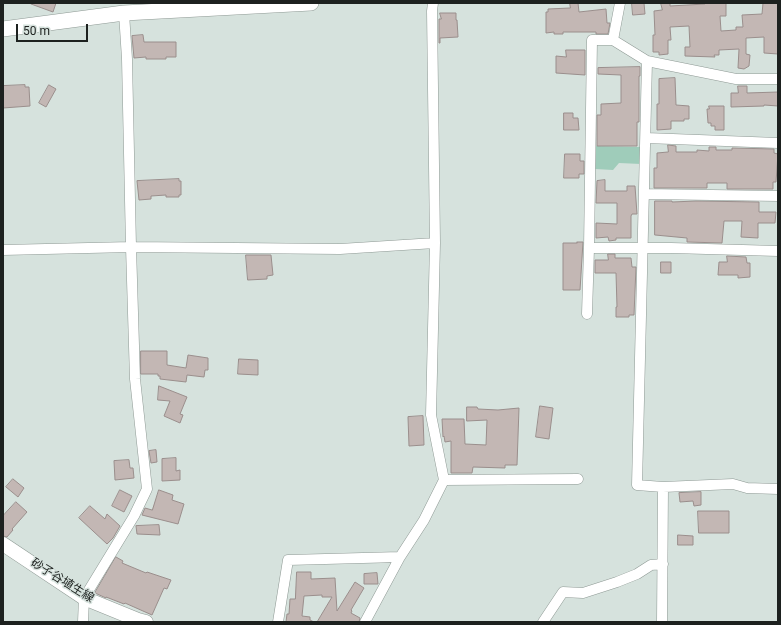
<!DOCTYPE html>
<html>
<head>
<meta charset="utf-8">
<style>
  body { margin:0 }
  #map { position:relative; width:781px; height:625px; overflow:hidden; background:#d6e2dd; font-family:Roboto,sans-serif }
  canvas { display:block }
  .frame { position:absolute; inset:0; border:4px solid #1d211f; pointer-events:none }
  .scale { position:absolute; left:16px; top:24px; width:72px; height:18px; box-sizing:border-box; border:2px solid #1d211f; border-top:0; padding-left:5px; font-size:12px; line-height:14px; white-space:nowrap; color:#1d211f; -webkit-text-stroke:3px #d6e2dd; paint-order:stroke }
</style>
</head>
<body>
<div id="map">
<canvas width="781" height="625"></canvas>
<div class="frame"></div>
<div class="scale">50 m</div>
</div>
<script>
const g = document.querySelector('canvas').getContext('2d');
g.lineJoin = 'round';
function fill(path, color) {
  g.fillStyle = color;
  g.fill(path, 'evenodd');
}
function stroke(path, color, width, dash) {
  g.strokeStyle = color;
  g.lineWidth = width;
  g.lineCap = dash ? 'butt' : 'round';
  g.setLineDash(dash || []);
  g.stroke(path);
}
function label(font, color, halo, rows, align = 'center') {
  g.font = font + ' Roboto,"Noto Sans JP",sans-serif';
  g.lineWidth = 3;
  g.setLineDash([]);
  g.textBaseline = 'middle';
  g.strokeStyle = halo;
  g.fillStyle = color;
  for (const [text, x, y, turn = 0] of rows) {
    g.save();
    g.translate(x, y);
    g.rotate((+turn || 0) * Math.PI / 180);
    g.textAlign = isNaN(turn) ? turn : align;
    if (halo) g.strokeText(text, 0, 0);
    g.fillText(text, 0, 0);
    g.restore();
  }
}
fill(new Path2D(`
  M596 146 642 147 641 164 619 163 613 170 595 169Z`), '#9fccba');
const building = new Path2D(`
  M31 3H56L53 12 31 4Z
  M570 3H578L579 12 606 9 607 23H610L608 34H596V32H563V34H554V32L546 33V12H548V9L570 8Z
  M632 3H644L645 14 633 15Z
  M661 3H670V6L705 4V3H726V16H720L721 31 736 30V27H743L742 15 762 14 763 3H778V54L764 53V37L746 38V54L750 55 749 66 744 69 738 68 739 49 719 50V55H714L715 57 685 56V47H690L689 26 670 27 671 40H668V54L659 55V52H653V35H655L654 11 662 10Z
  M440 13H456V20H457L458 37 440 38V43H439V19H441Z
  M143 35 144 42H176V57H166V59H146V57L134 58 132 36Z
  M566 50H585V75L556 73V56L566 57Z
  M640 67V76H639V122H637V146H597V115H601V104L621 103V75L598 74V68Z
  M675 78 676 105 689 106V119H684V121H671V129L657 130V104H659V79Z
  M25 85V87H29L30 106 3 108V86Z
  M49 85 56 89 46 107 39 103Z
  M738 86H747V93L778 92V106L764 105V106L731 107V93H738Z
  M709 106H724V130H715V126H711V123H708L707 109H709Z
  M564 113H573V118H578L579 130H564Z
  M668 145 676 146V152H697V150L709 151V147H716V150H732V148L774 149V153L778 154 776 182H773V189H727V183H707V188H654V168H657V153L668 152Z
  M565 154H580V161H584V174H579V178H564Z
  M179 179V181H181V195H179V197H166V195L151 196V199L139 200 137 181Z
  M605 180V191H627V186H635L637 214H632L631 216V238H616V240L609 241 608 237 596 238V223L617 224V203H596L597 181Z
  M655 201H672V202L696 201 759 202V212H776L775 223H758V238L741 237 742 221H724L722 243 687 242V238L655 235Z
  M577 242H583L580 290H563V243H577Z
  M608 254H615V258H631L632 267H636L634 315H629V317H616V307H617L616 273H595V260H608Z
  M246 255H271L273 275 267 276V279L248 280Z
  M727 256 746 257 747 263H750V277L738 278V275H718L719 262H727Z
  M661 262H671V273H661Z
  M141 351H167V365L186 368 188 355 208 358V370H205L204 377 187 375 186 382 160 379V376H158V374H141Z
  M239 359 258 360V375L238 374Z
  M159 386 187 397 180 414 183 415 180 423 164 416 170 401 158 400Z
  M540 406 553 408 549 439 536 437Z
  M467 407H477L478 409 498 410 519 408 517 465H505V468L473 467 472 473H451V441L445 442 444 436 443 437 442 419H464L465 444 486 445 487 420 467 421Z
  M423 416 424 445 409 446 408 417Z
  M156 450 157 462 151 463 149 451Z
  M176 458V471L180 470V480L162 481V459Z
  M129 460 130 468H133L134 478 115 480 114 461Z
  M13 479 24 488 18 497 6 487Z
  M120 490 132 496 124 512 112 506Z
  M159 490 173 495 172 500 184 504 178 524 142 515 145 508 152 510Z
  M701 492V505L694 506 693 501 680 502 679 493Z
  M16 502 27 512 12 529 13 530 7 537 3 536V516Z
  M90 506 105 519 107 514 120 526 113 538 107 544 79 518Z
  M698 511H729V533H699Z
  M159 525 160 535 137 534 136 526Z
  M678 535 693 536V545H678Z
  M116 557 123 561 122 563 146 573 147 572 171 580 167 589 164 588 152 615 125 603 124 604 106 597V598L95 593Z
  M297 572H311V579L335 578 337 611 355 582 364 588 351 610 352 611 351 613 360 618 359 622H317L332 597H322V595L304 596 302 616 310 617V620L314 622H286L287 614H289L290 599H295Z
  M377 573 378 584H364V574Z`);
fill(building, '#c3b7b4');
stroke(building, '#9a8e8c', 1);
const minor = new Path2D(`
  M613 40 620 3
  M647 61 637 485 663 487 733 484 747 488 778 489
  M778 79H736L647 61 613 40H592L589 248H671L778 251
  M646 138 778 143
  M645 194 778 196
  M3 250 131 247 340 249 435 243
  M587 314 589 248
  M444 480 578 479
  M83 622 84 598 134 516 147 489 135 379 131 247 127 59 124 13
  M278 622 288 560 400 557
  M365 622 400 557 424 520 444 480 431 415 435 243 432 11 433 3
  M543 622 563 592 583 593 617 582 637 574 651 565 663 564
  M662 622 663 487`);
const secondary = new Path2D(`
  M3 544 84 598 138 620 146 622`);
const primary = new Path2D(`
  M3 29 124 13 311 3`);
stroke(minor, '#8e9994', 11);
stroke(secondary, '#8e9994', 15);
stroke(primary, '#8e9994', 16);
stroke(minor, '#fff', 10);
stroke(secondary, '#fff', 14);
stroke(primary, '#fff', 15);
label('12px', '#1d211f', '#d6e2dd', [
  ["砂子谷埴生線",62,581,32]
]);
</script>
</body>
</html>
